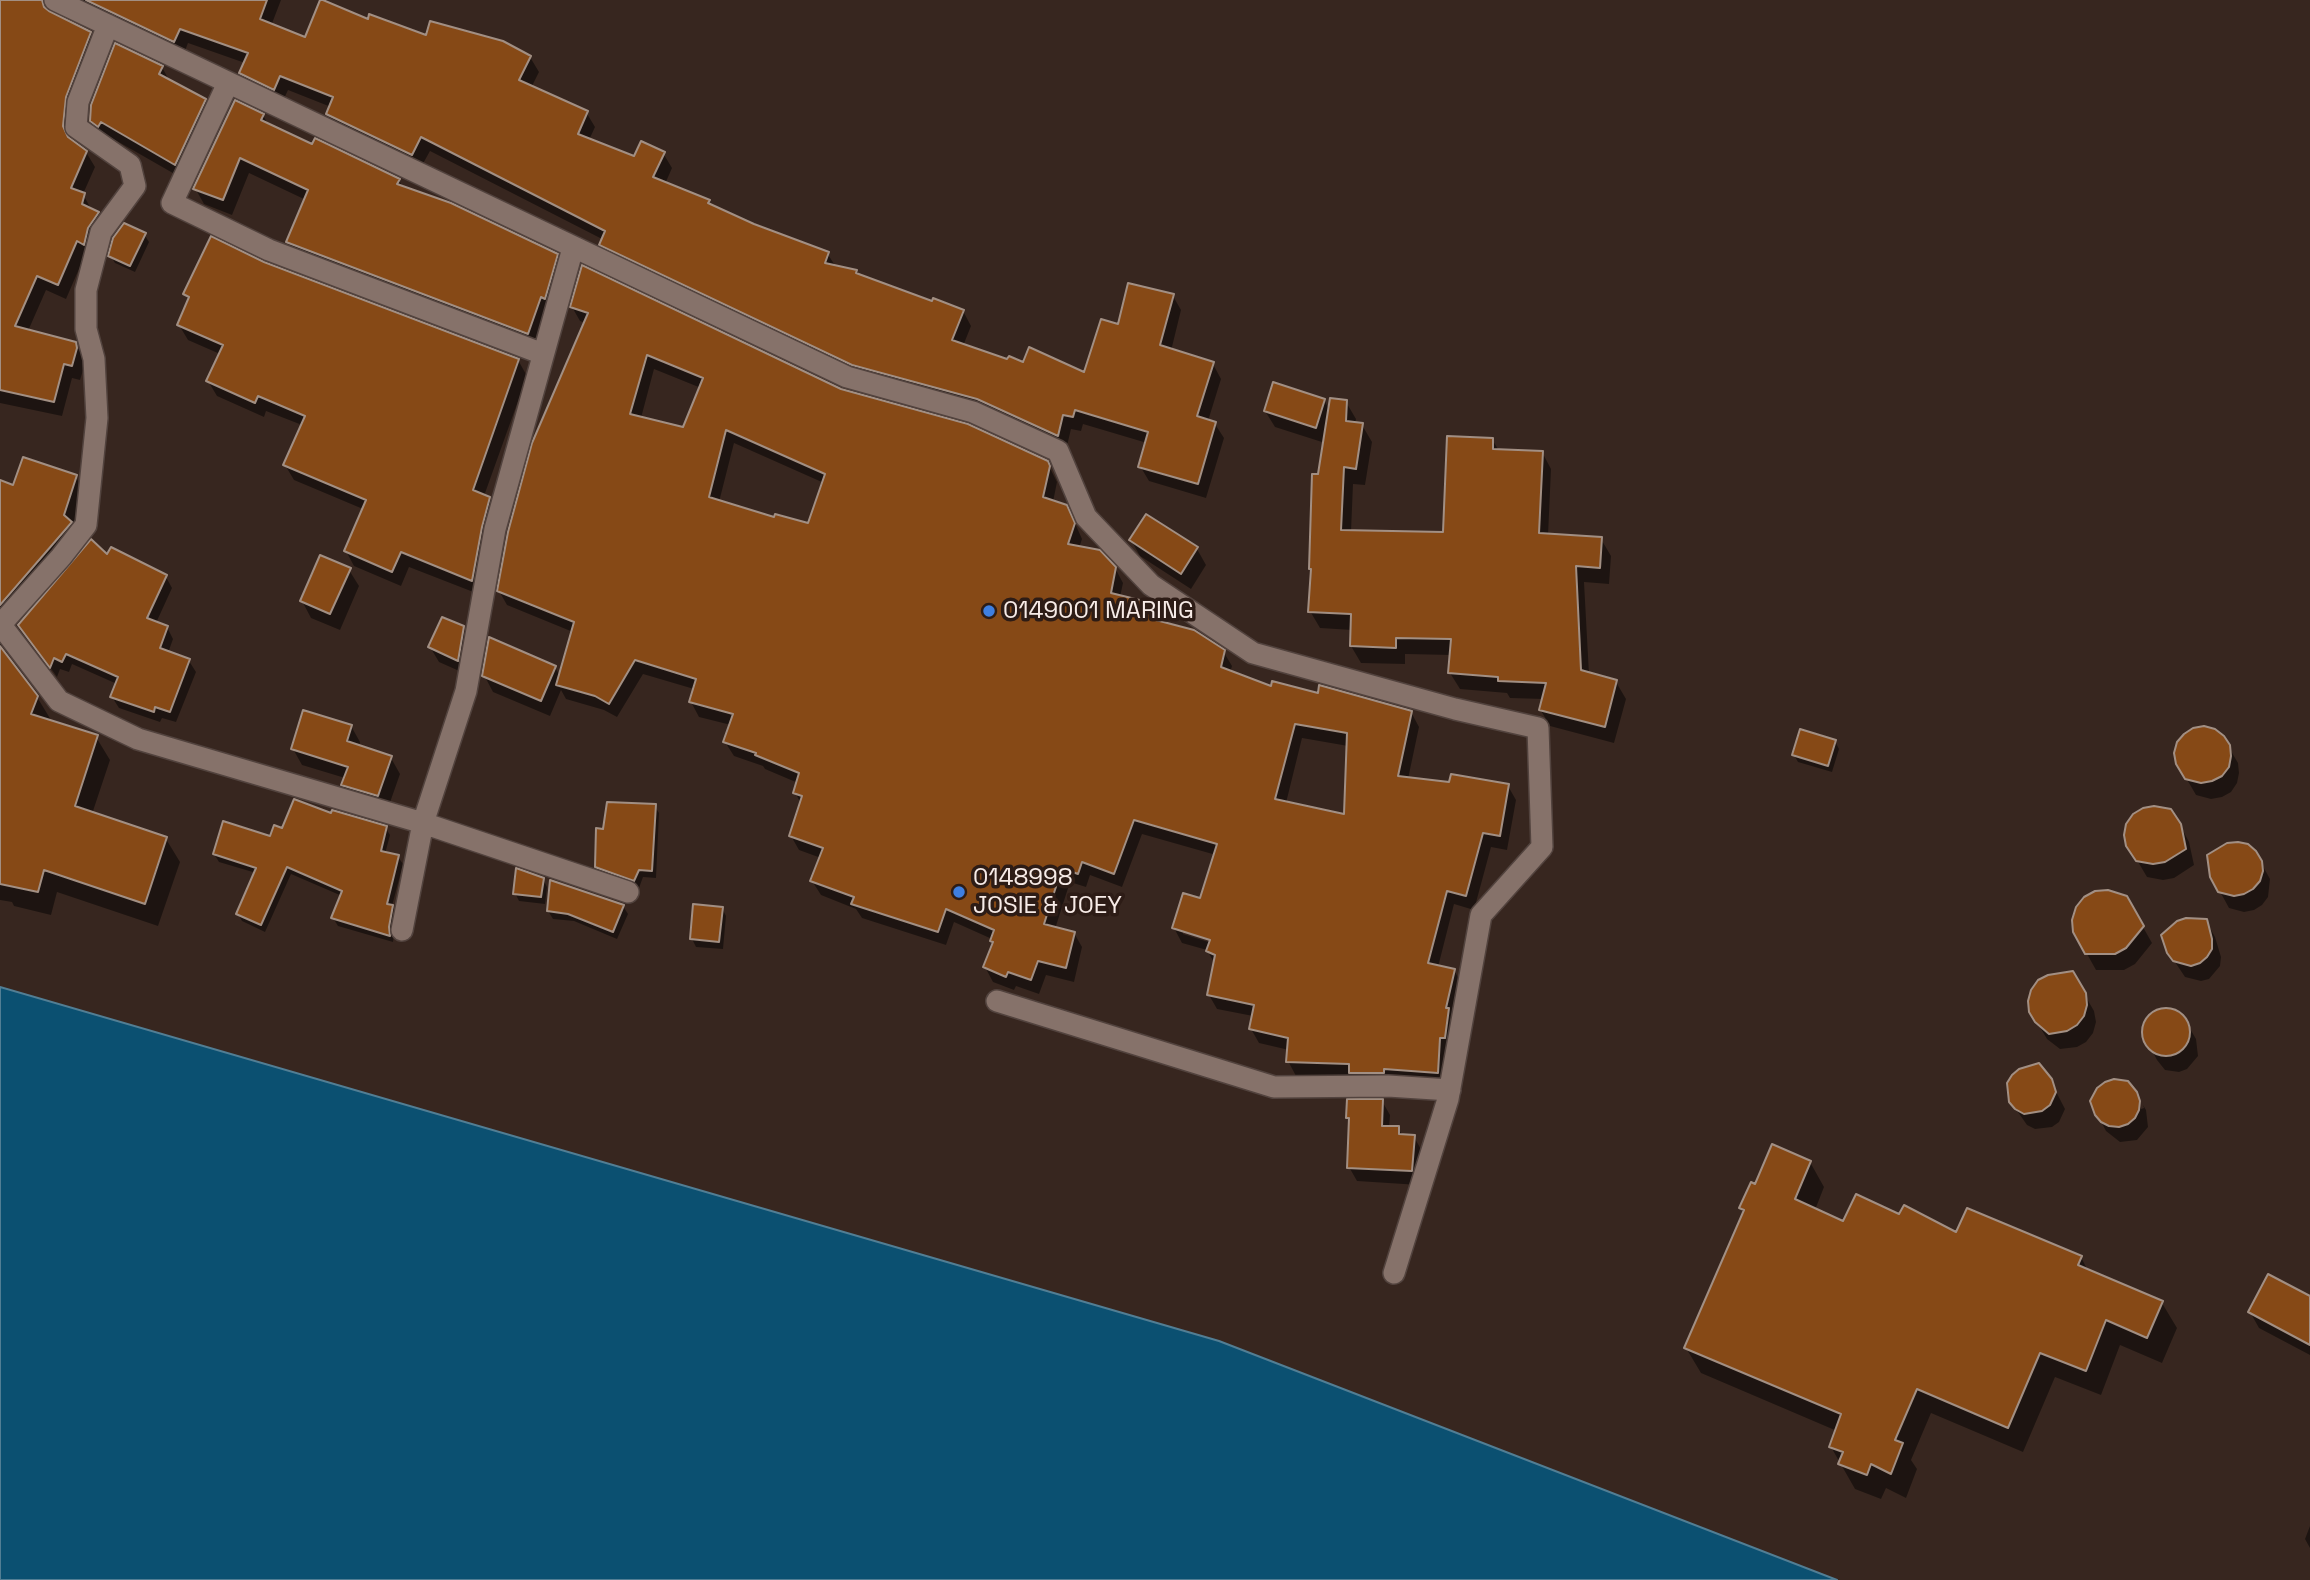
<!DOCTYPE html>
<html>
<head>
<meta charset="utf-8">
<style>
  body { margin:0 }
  canvas { display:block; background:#37261f }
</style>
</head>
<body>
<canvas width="2310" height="1580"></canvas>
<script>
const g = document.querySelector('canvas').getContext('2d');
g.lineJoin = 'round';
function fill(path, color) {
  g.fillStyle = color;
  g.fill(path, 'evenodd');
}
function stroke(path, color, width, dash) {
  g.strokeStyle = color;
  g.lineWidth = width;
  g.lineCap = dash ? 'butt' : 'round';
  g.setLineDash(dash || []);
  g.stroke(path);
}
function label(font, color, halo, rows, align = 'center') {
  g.font = font + ' "Space Grotesk",sans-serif';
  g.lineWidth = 7;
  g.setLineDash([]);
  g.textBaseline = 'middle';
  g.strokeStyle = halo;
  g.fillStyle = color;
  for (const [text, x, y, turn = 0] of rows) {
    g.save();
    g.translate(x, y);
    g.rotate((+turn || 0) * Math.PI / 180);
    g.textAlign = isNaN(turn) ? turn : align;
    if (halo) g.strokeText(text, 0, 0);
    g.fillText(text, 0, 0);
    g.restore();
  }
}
const water = new Path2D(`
  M0 987 1219 1341 1837 1580H0Z`);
fill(water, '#0b5071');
stroke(water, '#527e94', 2);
fill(new Path2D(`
  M0 0H281L271 26 305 39 369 21 427 37 530 57 539 72 531 88 586 112 595 127 589 140 635 158 663 153 672 168 665 184 708 201 711 206 753 226 827 253 836 267 855 271 858 275 933 303 963 311 971 326 963 346 1024 364 1085 374 1119 327 1173 296 1181 310 1171 351 1213 364 1221 379 1208 421 1215 424 1224 438 1206 498 1149 481 1140 466 1147 443 1083 424 1081 431 1071 429 1066 450 862 379 610 259 601 245 604 240 430 151 420 169 336 129 328 114 331 107 288 90 282 103 250 88 241 73 245 63 188 43 183 56 51 9V13L90 33 99 48 73 113 71 141 86 152 95 167 83 194 92 211 98 213 107 228 85 255 66 299 46 290 28 331 75 343 84 359 85 364 80 380 72 378 62 416 0 403Z
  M162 67 170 82 205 101 214 117 185 180 110 137 108 142 101 137 91 120Z
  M263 115 269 126 313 147 399 180 403 188 557 255 566 271 537 349 297 258 288 242 306 200 249 173 232 215 204 204 195 188Z
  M144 234 149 242 135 272 115 263 110 255Z
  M264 264 518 360 527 376 484 496 489 498 498 514 481 595 409 567 401 586 354 566 346 551 363 509 294 480 285 465 302 425 266 411 264 417 217 396 208 381 220 354 188 340 179 325 189 301 185 294Z
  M572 307 841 390 1047 462 1057 482 1053 502 1074 521 1082 539 1079 548 1115 568 1123 583 1120 597 1158 608 1167 622 1165 624 1223 651 1232 666 1230 673 1272 688 1411 712 1419 727 1408 779 1451 784 1508 786 1516 800 1507 850 1491 847 1474 910 1454 904 1438 967 1454 970 1462 985 1445 1086 1296 1076 1288 1061 1289 1050 1259 1043 1251 1029 1253 1016 1217 1009 1209 995 1215 964 1207 950 1182 943 1174 928 1201 901 1216 855 1142 834 1122 887 1090 875 1086 887 1070 882 1055 929 1074 933 1082 947 1074 982 1046 975 1039 994 1016 986 1014 990 993 982 985 967 994 945 992 939 954 922 946 945 862 918 856 909 821 895 812 881 821 858 799 850 791 836 801 804 795 792 798 783 765 769 763 766 734 756 725 742 731 725 699 717 691 702 694 689 643 674 617 717 604 710 566 699 561 690 550 716 493 692 484 675 555 667 560 676 573 632 507 605 499 591 585 323 580 321ZM654 369 701 388 684 429 641 418ZM734 443 824 483 809 525 776 519 719 502ZM1302 738 1348 746 1346 816 1286 803ZM1183 930 1219 941 1218 945 1183 934Z
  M1324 400 1330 411 1346 402 1356 419 1355 424 1362 425 1372 442 1365 485 1353 484 1351 532 1445 534 1492 439 1499 451 1542 452 1551 469 1548 536 1601 539 1611 556 1609 584 1584 582 1589 674 1616 682 1626 699 1614 743 1550 726 1540 709 1543 699 1510 698 1507 693 1460 689 1450 673 1451 655 1405 654V664L1361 663 1351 646 1352 630 1320 628 1310 611 1313 573 1310 569 1325 443 1275 427 1265 411Z
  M76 477 90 500 77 535 85 549 166 577 172 588 156 623 167 627 173 639 168 653 189 661 196 672 176 722 162 718 160 722 119 708 112 697 117 684 72 664 69 672 60 669 57 677 18 622 4 638 1 648 37 697 51 720 96 737 110 760 92 814 166 839 180 862 158 926 57 892 51 915 14 906 12 902 0 900V482L15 487Z
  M1147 516 1197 549 1206 565 1191 589 1140 556 1131 540Z
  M349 570 359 586 340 630 311 618 302 601Z
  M463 628 472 643 466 674 439 662 430 647Z
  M351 726 360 742 359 747 391 758 400 774 387 811 352 801 343 785 345 778 302 765 293 749Z
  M1835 741 1839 749 1832 772 1798 762 1794 755Z
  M2228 746 2238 763 2239 773 2237 783 2231 792 2222 797 2211 799 2196 795 2178 764Z
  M654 805 659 813 656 878 643 877 639 888 601 874 597 867 605 831Z
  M332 816 385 827 390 835 385 854 398 857 403 864 392 906 397 914 393 942 338 926 333 918 342 896 291 874 265 932 242 921 238 914 256 873 219 862 214 854 272 838 283 831Z
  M2180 825 2189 842 2194 865 2174 878 2163 880 2147 877 2128 845Z
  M2255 852 2270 879 2268 897 2262 905 2254 910 2244 912 2229 908 2212 877Z
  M543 879 547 887 545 904 519 901 515 893Z
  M2126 897 2152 943 2135 964 2124 970H2096L2087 954Z
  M623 906 628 914 617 939 574 921 553 919 548 911Z
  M722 908 726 916 723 949 696 947 692 939Z
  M2206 921 2215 937 2221 957 2220 966 2209 979 2201 981 2185 977 2169 953Z
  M2072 973 2094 1011 2096 1022 2093 1033 2086 1042 2077 1047 2060 1049 2047 1039 2031 1012Z
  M2173 1011 2186 1022 2196 1039 2198 1056 2187 1069 2179 1072 2165 1070 2157 1060 2144 1035 2148 1018 2155 1013Z
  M2050 1080 2065 1109 2059 1122 2052 1127 2035 1129 2027 1125 2011 1102Z
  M2136 1094 2141 1109 2144 1108 2143 1105 2146 1110 2148 1127 2137 1140 2120 1142 2106 1131 2097 1114Z
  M1382 1101 1390 1115 1389 1128H1398L1403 1136 1414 1137 1422 1151 1419 1185 1357 1181 1349 1167 1351 1123 1348 1118Z
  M1810 1162 1824 1187 1815 1210 1844 1223 1900 1217 1957 1234 2081 1257 2088 1271 2162 1303 2177 1328 2162 1363 2120 1345 2101 1395 2055 1377 2023 1452 1931 1413 1911 1460 1917 1469 1906 1498 1886 1488 1881 1499 1855 1489 1831 1447 1837 1431 1701 1373 1686 1348 1744 1214 1741 1208 1756 1186Z
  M2310 1298V1355L2259 1328 2250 1312Z
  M2310 1526V1548L2305 1539Z`), '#0007');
const building = new Path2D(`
  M0 0H42L44 7 49 11 91 32 66 97 63 126 68 137 87 151 71 188 85 193 82 204 99 212 88 228 84 245 77 241 58 285 37 276 15 326 76 342 77 348 72 366 64 364 54 402 0 390Z
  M86 0H267L260 19 305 37 320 0H323L368 19 369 14 426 35 430 21 503 41 531 56 519 80 588 111 578 134 634 156 641 141 665 152 653 177 710 200 708 203 754 224 829 252 825 263 857 270 856 273 932 301 933 298 964 310 952 340 1007 359 1009 356 1023 362 1029 347 1084 372 1101 319 1118 324 1128 283 1174 294 1160 345 1214 362 1197 416 1216 422 1198 484 1138 467 1148 432 1075 410 1073 417 1063 415 1058 436 977 399 852 365 599 245 605 231 421 137 412 155 326 114 333 97 280 76 274 90 239 73 248 53 180 29 174 42Z
  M115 43 163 66 159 74 206 99 175 165 101 122 98 127 90 121 91 105Z
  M235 100 264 114 261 120 312 144 315 138 400 179 397 184 451 203 558 254 545 299 541 297 528 334 286 242 308 190 240 158 223 200 193 189Z
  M124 223 146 233 130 266 108 256 113 238Z
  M211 236 264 262 519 359 473 490 490 497 482 527 472 581 401 552 392 572 344 551 366 500 283 465 305 416 258 396 255 403 206 381 223 345 177 325 189 297 183 294Z
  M582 265 841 389 968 424 1048 461 1050 466 1043 497 1067 505 1075 523 1068 544 1100 550 1116 567 1111 593 1156 604 1160 607 1152 619 1194 630 1225 650 1221 667 1271 686 1272 681 1318 693 1319 685 1412 711 1398 776 1449 782 1451 774 1509 784 1500 836 1483 833 1466 896 1447 891 1428 963 1455 969 1446 1008H1449L1445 1038H1440L1438 1073 1384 1069V1073H1349V1064L1286 1062 1288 1038 1249 1029 1254 1005 1207 995 1215 955 1206 951 1210 940 1172 928 1183 893 1200 898 1217 844 1134 820 1114 874 1082 862 1078 874 1062 868 1044 924 1075 932 1066 968 1038 961 1031 980 1008 972 1006 977 983 967 993 942 990 941 994 930 946 909 938 932 851 904 854 897 810 881 823 848 789 836 802 796 793 793 799 773 755 755 756 753 723 742 733 714 689 702 696 679 635 660 609 704 595 696 556 685 574 622 497 591 508 532 532 443 588 313 570 307ZM647 355 703 378 683 427 630 414ZM726 430 825 474 808 523 775 514 774 517 709 497ZM1295 724 1347 733 1344 814 1275 799Z
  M1273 382 1325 399 1316 428 1264 411Z
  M1330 398 1347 400 1346 421 1363 423 1356 469 1344 467 1341 530 1443 532 1447 436 1493 438V449L1543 451 1539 533 1602 537 1600 568 1576 566 1581 670 1617 680 1605 727 1539 710 1546 683 1498 681V677L1448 673 1451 639 1396 638V648L1350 646 1351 614 1308 612 1311 569H1309L1312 474H1318Z
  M23 457 77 475 64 515 72 522 0 605V480L13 485Z
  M1146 514 1198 547 1181 574 1129 540Z
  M91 539 107 554 111 547 167 575 147 618 168 626 160 648 190 659 170 712 155 707 154 712 110 697 118 677 66 654 62 662 54 658 50 668 18 625Z
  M320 555 351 568 330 614 300 601Z
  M442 617 464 626 458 661 428 647Z
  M489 637 556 666 541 701 482 676Z
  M0 646 38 696 31 714 98 735 75 806 167 837 145 904 44 870 38 892 0 884Z
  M303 710 352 725 347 741 392 756 378 796 341 785 348 767 291 749Z
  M2204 726 2215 729 2224 736 2230 745 2231 756 2229 767 2222 776 2212 781 2201 783 2185 779 2176 764 2174 753 2177 742 2184 734 2193 728Z
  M1800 729 1836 740 1828 766 1792 755Z
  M294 799 331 813 332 810 387 826 381 851 399 855 387 904 393 905 389 927 390 936 331 918 342 891 287 867 261 925 236 914 256 868 213 854 223 821 270 836 274 825 282 828Z
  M607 802 656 804 652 871 639 870 634 881 595 867 596 828 603 829Z
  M2154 806 2171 809 2181 824 2186 849 2165 862 2153 864 2136 861 2126 846 2124 835 2126 824 2133 814 2143 808Z
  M2238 842 2248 844 2256 851 2262 861 2263 871 2260 881 2253 889 2244 894 2234 896 2218 892 2210 877 2207 855 2227 843Z
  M516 868 544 878 541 897 513 894Z
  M550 880 624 905 613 932 568 914 547 911Z
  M2108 890 2127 896 2144 926 2126 948 2115 954H2085L2073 932 2072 920 2076 907 2084 897 2095 891Z
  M693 904 723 907 719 942 690 939Z
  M2186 918 2207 919 2212 939V949L2207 957 2200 963 2191 966 2173 961 2167 953 2161 935 2177 921Z
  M2073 971 2086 993 2087 1005 2084 1016 2077 1025 2067 1031 2049 1034 2035 1022 2029 1012 2028 1001 2031 990 2038 980 2048 975Z
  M2142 1032a24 24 0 1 1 48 0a24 24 0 1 1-48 0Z
  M2039 1063 2052 1079 2056 1092 2050 1105 2042 1111 2024 1114 2015 1109 2009 1102 2007 1083 2012 1075 2019 1069Z
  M2114 1079 2128 1081 2137 1092 2140 1101 2139 1110 2135 1118 2128 1124 2119 1127 2109 1126 2101 1122 2095 1115 2090 1101 2097 1088 2105 1082Z
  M1347 1099H1383L1382 1126H1399V1134L1415 1135 1412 1171 1347 1168 1349 1118H1346Z
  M1772 1144 1811 1161 1795 1199 1843 1221 1856 1194 1899 1214 1904 1205 1956 1232 1967 1208 2082 1256 2078 1265 2163 1301 2147 1338 2106 1320 2086 1371 2040 1353 2008 1428 1917 1389 1895 1440 1903 1443 1891 1474 1871 1464 1867 1475 1838 1464 1843 1452 1829 1447 1841 1414 1684 1348 1744 1210 1739 1208 1751 1182 1755 1184Z
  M2268 1274 2310 1296V1345L2248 1312Z`);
fill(building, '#864916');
stroke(building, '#a28f83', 2);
const minor = new Path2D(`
  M55 0 847 377 973 412 1058 451 1086 517 1151 585 1253 653 1455 709 1538 728 1542 847 1481 915 1448 1099 1394 1273
  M228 83 172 203 269 250 543 354
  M0 624 59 701 138 739 423 823 628 892
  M1 624 61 557 86 525 97 418 94 359 86 329V290L101 232 135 186 130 165 76 127 78 102 108 25
  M402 930 423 823 466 691 495 529 573 248
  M997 1001 1274 1087 1388 1086 1450 1090`);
stroke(minor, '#52433e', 24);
stroke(minor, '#86726a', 21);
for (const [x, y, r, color] of [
  [989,611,7,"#3f7fe0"],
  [959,892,7,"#3f7fe0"]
]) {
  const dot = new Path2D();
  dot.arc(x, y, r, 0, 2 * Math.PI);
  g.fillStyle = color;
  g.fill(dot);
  stroke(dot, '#2d1c16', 2.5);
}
label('24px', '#f7ebe7', '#2d1c16', [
  ["0149001 MARING",1003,611],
  ["0148998",973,878],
  ["JOSIE & JOEY",973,906]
], 'left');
</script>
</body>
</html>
